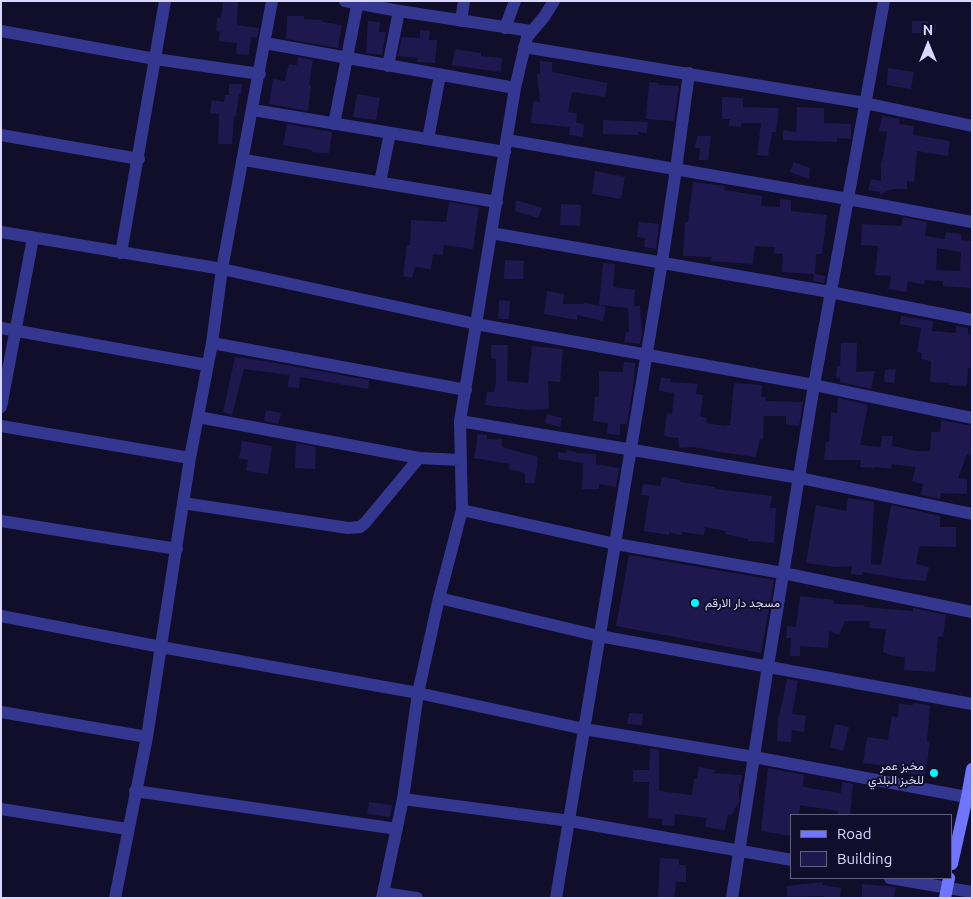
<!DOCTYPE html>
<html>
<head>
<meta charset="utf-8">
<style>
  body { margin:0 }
  #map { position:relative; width:973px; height:899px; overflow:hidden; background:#110e2b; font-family:Ubuntu,sans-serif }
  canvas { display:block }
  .frame { position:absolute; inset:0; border:2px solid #dad8ff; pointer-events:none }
  .legend { position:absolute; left:790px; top:814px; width:162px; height:65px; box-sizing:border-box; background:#110e2b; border:1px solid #615f80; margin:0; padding:6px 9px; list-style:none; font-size:15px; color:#dad8ff }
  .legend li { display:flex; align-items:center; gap:10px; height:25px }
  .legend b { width:25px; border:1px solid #615f80 }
  .north { position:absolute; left:903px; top:20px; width:50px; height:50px; -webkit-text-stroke:4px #110e2b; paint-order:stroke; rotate:0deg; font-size:14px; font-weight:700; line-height:20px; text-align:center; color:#dad8ff }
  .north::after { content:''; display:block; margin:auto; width:18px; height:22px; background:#dad8ff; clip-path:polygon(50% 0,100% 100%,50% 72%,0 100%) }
</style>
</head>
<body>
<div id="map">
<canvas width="973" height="899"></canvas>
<div class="frame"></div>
<ul class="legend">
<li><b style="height:6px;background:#6f75ff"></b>Road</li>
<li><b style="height:14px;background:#1f184e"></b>Building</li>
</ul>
<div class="north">N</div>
</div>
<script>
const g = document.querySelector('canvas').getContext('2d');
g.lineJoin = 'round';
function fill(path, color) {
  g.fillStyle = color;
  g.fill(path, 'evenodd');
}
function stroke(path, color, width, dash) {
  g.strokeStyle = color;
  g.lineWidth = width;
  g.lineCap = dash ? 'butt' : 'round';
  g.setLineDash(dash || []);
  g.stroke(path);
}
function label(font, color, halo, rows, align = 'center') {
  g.font = font + ' Ubuntu,Vazirmatn,sans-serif';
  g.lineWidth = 4;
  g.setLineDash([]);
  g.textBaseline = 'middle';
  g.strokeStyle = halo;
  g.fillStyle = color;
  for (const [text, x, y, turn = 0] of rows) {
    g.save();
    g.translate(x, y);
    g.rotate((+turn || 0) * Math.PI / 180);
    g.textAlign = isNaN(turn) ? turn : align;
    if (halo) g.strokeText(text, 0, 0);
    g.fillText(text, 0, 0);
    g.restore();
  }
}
fill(new Path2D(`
  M223 1H238L237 25 259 28 257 38 251 37 249 55 236 54 237 43 219 41 220 32 216 31 217 18H221Z
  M287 16H304V19L322 20V22L342 25 338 48 286 39Z
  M368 21 380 22 379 32H386L382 55 366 53Z
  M912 21H928V23L936 24 935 33H912Z
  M420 30 430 31 429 40H437L435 63 417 62 418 58 398 56 402 37 420 38Z
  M455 49 481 53V56L502 58 501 72 452 65Z
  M298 57 313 60 309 85 311 86 308 111 269 104 273 79 285 81 289 64 297 65Z
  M540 61 552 62V72L607 83 605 97 572 92 568 112 577 113 576 123 584 124 583 137 569 135 570 127 531 123 533 101 540 102 537 74 540 73Z
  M888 68 914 72 911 89 887 85Z
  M649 82 659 83V85L679 86 674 121 646 119Z
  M229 84H242L241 95 239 94 236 117 234 116 232 144H218L219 114 210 113 212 100 224 102 225 95H229Z
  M357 94 380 98 376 120 353 117Z
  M722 97 743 98V107L779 108 776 132H772L768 156 757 155 761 123H741V127L729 126 730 119H722Z
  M797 107 824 108V123L851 124V139L837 138V142L783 140V130L796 132Z
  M882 116 900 119 899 124 914 126 913 135 950 141 948 156 917 151 914 182 907 181V189H891L880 195V192L868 190 871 179 881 181V162H882L887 132 879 131Z
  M603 120 648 122 647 133 638 132V135L603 134Z
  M287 124 332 132 329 153 312 152V150L283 145Z
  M697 136H711L708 160H699L700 148H695Z
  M794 162 810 168 809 179 790 172Z
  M595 171 625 177 621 199 592 194Z
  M693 182 725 186 724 190 762 196 761 206 780 207V199L791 200V211L827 215 822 254H816L815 274 826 276 824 283 813 281 814 274 782 272 783 254 774 253 775 247 755 246 753 264 711 261 712 257 683 256 685 222H688Z
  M516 200 542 208 538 218 515 211Z
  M449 202 479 207 473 249 444 245 443 255 433 254 431 269 415 267 412 278 403 276 407 245H410L411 220 446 222Z
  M561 204 581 205 580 226 560 225Z
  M903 217 927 222 925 236 945 239 946 232 961 234V240L972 241V288L943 286V281L925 280 924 285 908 281 906 292 889 289 891 276 875 275 878 246 861 245 862 224 901 226ZM937 248 961 252 960 271 936 270Z
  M639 222 659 224 656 249 644 247 645 238 637 237Z
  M505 260 524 261 523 279H504Z
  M603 263 615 264 613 287 635 290 634 306H640L642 334 640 344 624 342 626 332H629L628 308 599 305Z
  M547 291 564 294 563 304H583L584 303 606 307 603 321 577 315V320L544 314Z
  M499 300 510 301 509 319H498Z
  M901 316 933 321 932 331 956 333V326L968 328V334L972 335V368H968L967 386 949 385V383L930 382 931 361 921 359 922 353 917 352 921 328 900 324Z
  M841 343H857L856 372 875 371 871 389 840 382V378H836L837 366H840Z
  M491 345H508L507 381 528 383 532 346 563 349 560 382 548 381 549 409 527 410 485 405 487 392H494L496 381V359L491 358Z
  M235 357 264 361 369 380 368 389 300 377 299 388 288 387 289 375 244 369 232 415 223 412Z
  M624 362 635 363 634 380 627 424H620V435L607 434 608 423 593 421 595 397H599V371L623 372Z
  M896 369 894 383 884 382 885 370Z
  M661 377 671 379 670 382 698 384 696 394 703 395 700 416 707 418 706 423 727 426V425H730L734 383 762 385 761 397H766V401L803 402 799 426 786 424V416H764L763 440 760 439 756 457 720 452 694 447 679 448 678 438 664 436 667 413 672 414 674 393 659 391Z
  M838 398 868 405 860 445 881 447 882 436H893L892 446 916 451H930L931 432H940L941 420 972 426 971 455 967 454 958 478 967 479V494L941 493 940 499 921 495 923 484 912 481 916 467 892 464 891 469 875 467V468L860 467 861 460H824L826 442H829L831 412 837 413Z
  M266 410 281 413 278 424 264 421Z
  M547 414 562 418 560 427 545 423Z
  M478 434 487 435V439H502V447L538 457 535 483H525V473L509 469 510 464 474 458Z
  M242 441 272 446 268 474 246 471 248 460 239 458Z
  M296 443 316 447 315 469 295 468Z
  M566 450 576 452V453L596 454V464L619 468 616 487 599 484V489H582L583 463 558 459V452L566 453Z
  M662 477 680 480V482L715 487V489L772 496 770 508H776L774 543 748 541V539L725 534 726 531 705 527 704 535 682 532 681 535 669 532V535L644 531 649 496 641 495 643 484 660 486Z
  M848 498 874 502 871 564 881 565 891 505 940 516V527H956V547L919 546 916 564 929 567 926 581 902 579 862 572V575L851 574 852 566 836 567 806 563 816 505 846 511Z
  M629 555 774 580 761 653 616 626Z
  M800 596 834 600V604L865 605 864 607 913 611V608L946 615 943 637 938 636 935 672 904 670 905 657 893 656 883 652 886 629 869 628 870 621H845L839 635 829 631 828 648 800 646V656H790L791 638H786L787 626 796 627Z
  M787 679 798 681 792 714 806 716 804 732 792 730 791 742 777 741 778 715 779 716Z
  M913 703 930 705 927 742H930L925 776 885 770 886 766 863 763 867 737 888 740 892 716 898 717 899 704 913 705Z
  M629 713 643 714 642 725 627 724Z
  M835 724 849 727 843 751 830 747Z
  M650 748 659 750V791L692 795 694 779H697L699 767 715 770 714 773 742 775 741 784H739V802L731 816 728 814 725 830 705 827 707 818 675 814 674 826 662 825V819L648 818 649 782H633V770H649Z
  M768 768 804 775 803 787 841 793 842 782 853 784 850 815H838V811L800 805 799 815H792V836L761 831Z
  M369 802 392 805 390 817 367 814Z
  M660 858 679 859V865H686V882H676L674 898H658Z
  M822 882V885L841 888 840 898H823L824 896 787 897V886Z
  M862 884 896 887 894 898H862Z`), '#1f184e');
stroke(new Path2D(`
  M345 1 399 11 531 31
  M461 21 464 1
  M505 28 515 1
  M1 31 155 59 260 74
  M265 43 515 88
  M524 47 865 103 972 126
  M388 66 399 11
  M253 110 505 152
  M334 124 358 1
  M1 135 139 159
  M428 139 440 75
  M507 140 848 199 972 222
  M244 160 497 202
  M380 182 390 133
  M1 232 222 269 476 324 814 385 972 418
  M491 233 830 292 972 320
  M121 253 165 1
  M1 328 207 365
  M212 343 466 390
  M1 407 33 238
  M198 417 419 458 460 460
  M460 421 800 478 972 514
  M1 426 190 458
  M183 503 348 528 360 527 365 523 419 458
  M462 510 616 544 783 573 972 612
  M1 521 177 549
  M439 598 599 636 972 704
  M1 616 161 647 418 693 584 729 754 757 972 798
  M1 712 147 737
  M135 791 397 829
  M403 799 570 821 792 860
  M1 809 127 829
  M890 878 972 892
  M383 893 417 898
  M115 898 147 737 190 458 212 343 222 269 272 1
  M382 898 403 799 418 693 439 598 462 510 460 421 515 88 527 37 544 17 554 1
  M556 898 662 262 676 169 689 73
  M732 898 768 666 814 385 884 1`), '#34378f', 12);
stroke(new Path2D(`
  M952 864 967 797 972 769
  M945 898 949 878`), '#6f75ff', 12);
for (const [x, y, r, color] of [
  [695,603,5,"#04f7ff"],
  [934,773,5,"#04f7ff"]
]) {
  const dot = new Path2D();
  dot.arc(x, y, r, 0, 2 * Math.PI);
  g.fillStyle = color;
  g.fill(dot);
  stroke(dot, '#110e2b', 2);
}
label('12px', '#dad8ff', '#110e2b', [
  ["مسجد دار الارقم",705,603],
  ["مخبز عمر",924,766,"right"],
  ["للخبز البلدي",924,780,"right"]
], 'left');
</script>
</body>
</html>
